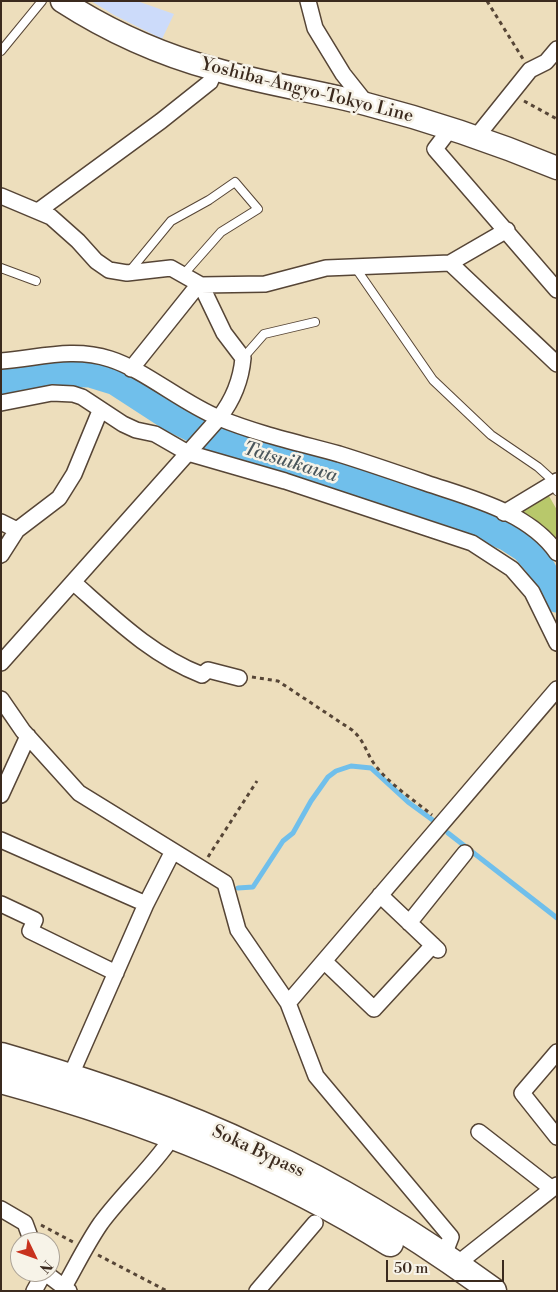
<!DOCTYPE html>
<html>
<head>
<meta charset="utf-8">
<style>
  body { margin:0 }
  #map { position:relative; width:558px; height:1292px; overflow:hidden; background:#eddebc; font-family:"Libre Bodoni",serif }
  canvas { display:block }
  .frame { position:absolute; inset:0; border:2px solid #3b2a1e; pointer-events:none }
  .north { position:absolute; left:10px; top:1232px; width:50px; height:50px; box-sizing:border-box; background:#f7f3e8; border:1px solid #aca397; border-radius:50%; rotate:132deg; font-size:14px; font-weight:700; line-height:20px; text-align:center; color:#3b2a1e }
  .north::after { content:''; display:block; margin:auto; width:18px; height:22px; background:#c8321e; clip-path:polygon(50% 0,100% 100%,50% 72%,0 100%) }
  .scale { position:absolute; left:386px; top:1260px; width:118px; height:22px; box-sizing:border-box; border:2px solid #3b2a1e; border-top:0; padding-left:6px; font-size:15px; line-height:18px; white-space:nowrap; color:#3b2a1e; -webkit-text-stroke:4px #f7f3e8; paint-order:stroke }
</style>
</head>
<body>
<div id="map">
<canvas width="558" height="1292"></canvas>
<div class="frame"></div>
<div class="north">N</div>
<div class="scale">50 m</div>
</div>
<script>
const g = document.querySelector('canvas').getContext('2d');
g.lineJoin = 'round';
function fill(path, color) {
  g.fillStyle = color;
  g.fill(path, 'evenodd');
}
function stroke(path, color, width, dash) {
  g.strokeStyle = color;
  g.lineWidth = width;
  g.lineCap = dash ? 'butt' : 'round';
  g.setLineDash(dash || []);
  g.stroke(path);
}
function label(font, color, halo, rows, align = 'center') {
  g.font = font + ' "Libre Bodoni",serif';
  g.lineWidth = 5;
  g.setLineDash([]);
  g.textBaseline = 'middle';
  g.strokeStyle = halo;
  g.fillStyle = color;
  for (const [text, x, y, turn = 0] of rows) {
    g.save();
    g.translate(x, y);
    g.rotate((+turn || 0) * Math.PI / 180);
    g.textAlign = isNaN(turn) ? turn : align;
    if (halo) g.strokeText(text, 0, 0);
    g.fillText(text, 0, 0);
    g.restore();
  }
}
fill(new Path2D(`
  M91 1H137L174 14 162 39 114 15Z`), '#ccdbfa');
fill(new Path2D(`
  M549 496 557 510V544L543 528 522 511Z`), '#b8c86b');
stroke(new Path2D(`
  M448 833 557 918
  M238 888 253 887 283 841 293 833 311 801 328 777 336 771 351 766 371 768 408 802 434 821`), '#70bfeb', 5);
stroke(new Path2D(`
  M1 382 65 372 90 373 116 381 173 418 220 441 387 492 473 522 508 537 525 548 538 563 557 598`), '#70bfeb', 29);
const service = new Path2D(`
  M1 51 42 1
  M355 267 433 380 491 435 538 467 549 477 557 491
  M1 268 36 281
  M129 272 171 221 209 200 235 182 258 209 221 232 183 275
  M243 358 264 334 315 322`);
const minor = new Path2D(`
  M308 1 315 28 343 74 366 103
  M451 128 435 149 557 290
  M477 136 530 70 546 62 557 49
  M1 196 51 217 78 241 96 261 109 270 127 273 171 268 201 285 224 333 243 358C241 381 233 400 219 418L1 663
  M38 211 161 121 210 82 215 70
  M450 263 507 230
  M201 285 265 284 326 268 450 263 557 364
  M1 361C39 358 73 347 110 359 145 370 182 403 219 418 258 434 299 443 339 454 368 463 397 473 426 483 470 498 529 512 557 553
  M131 369 199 284
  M1 403 52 393 73 394 82 397 123 424 136 430 155 434 188 453 285 481 472 543 512 569 532 592 557 643
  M504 513 557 481
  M1 522 17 530
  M1 555 17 530 59 498 74 474 100 411
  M73 582C114 618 151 655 202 675L208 670 239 678
  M1 699 23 731 79 793 225 883 238 930 288 1003 316 1076 451 1237 444 1255
  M1 795 28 736
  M1 840 146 904
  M380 895 438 950
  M1 904 35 920 30 931 116 973
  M409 923 465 853
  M324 961 374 1009 433 945
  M288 1003 557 689
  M557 1052 522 1093 557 1137
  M70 1077 146 904 173 851
  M479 1132 551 1188
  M1 1209 25 1223 32 1242
  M457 1264 557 1185
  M44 1272 69 1291
  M64 1287C76 1266 87 1243 101 1223 121 1196 146 1173 166 1146
  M34 1291 44 1273
  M257 1291 315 1223`);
const secondary = new Path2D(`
  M62 1C110 32 159 54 214 69 264 84 316 91 366 104 432 121 494 142 557 168`);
const trunk = new Path2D(`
  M1 1056C90 1082 177 1111 260 1151 343 1189 420 1238 493 1291
  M1 1080C137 1117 271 1168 390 1243`);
stroke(service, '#564536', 10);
stroke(minor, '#564536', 18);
stroke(secondary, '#564536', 25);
stroke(trunk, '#564536', 29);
stroke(new Path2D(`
  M487 1 523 59
  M524 101 557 119
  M252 677 278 681 352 730C365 741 366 753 375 765 390 785 413 799 432 815
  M208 857 257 781
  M41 1225 73 1242
  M98 1255 167 1291`), '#564536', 3, [4, 4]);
stroke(service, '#fff', 8);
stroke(minor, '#fff', 15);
stroke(secondary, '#fff', 22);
stroke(trunk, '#fff', 26);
label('18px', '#3b2a1e', '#f7f3e8', [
  ["Yoshiba-Angyo-Tokyo Line",307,91,14],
  ["Soka Bypass",258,1152,25]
]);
label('italic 19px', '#4b575c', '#f7f3e8', [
  ["Tatsuikawa",290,463,17]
]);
</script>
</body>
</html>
